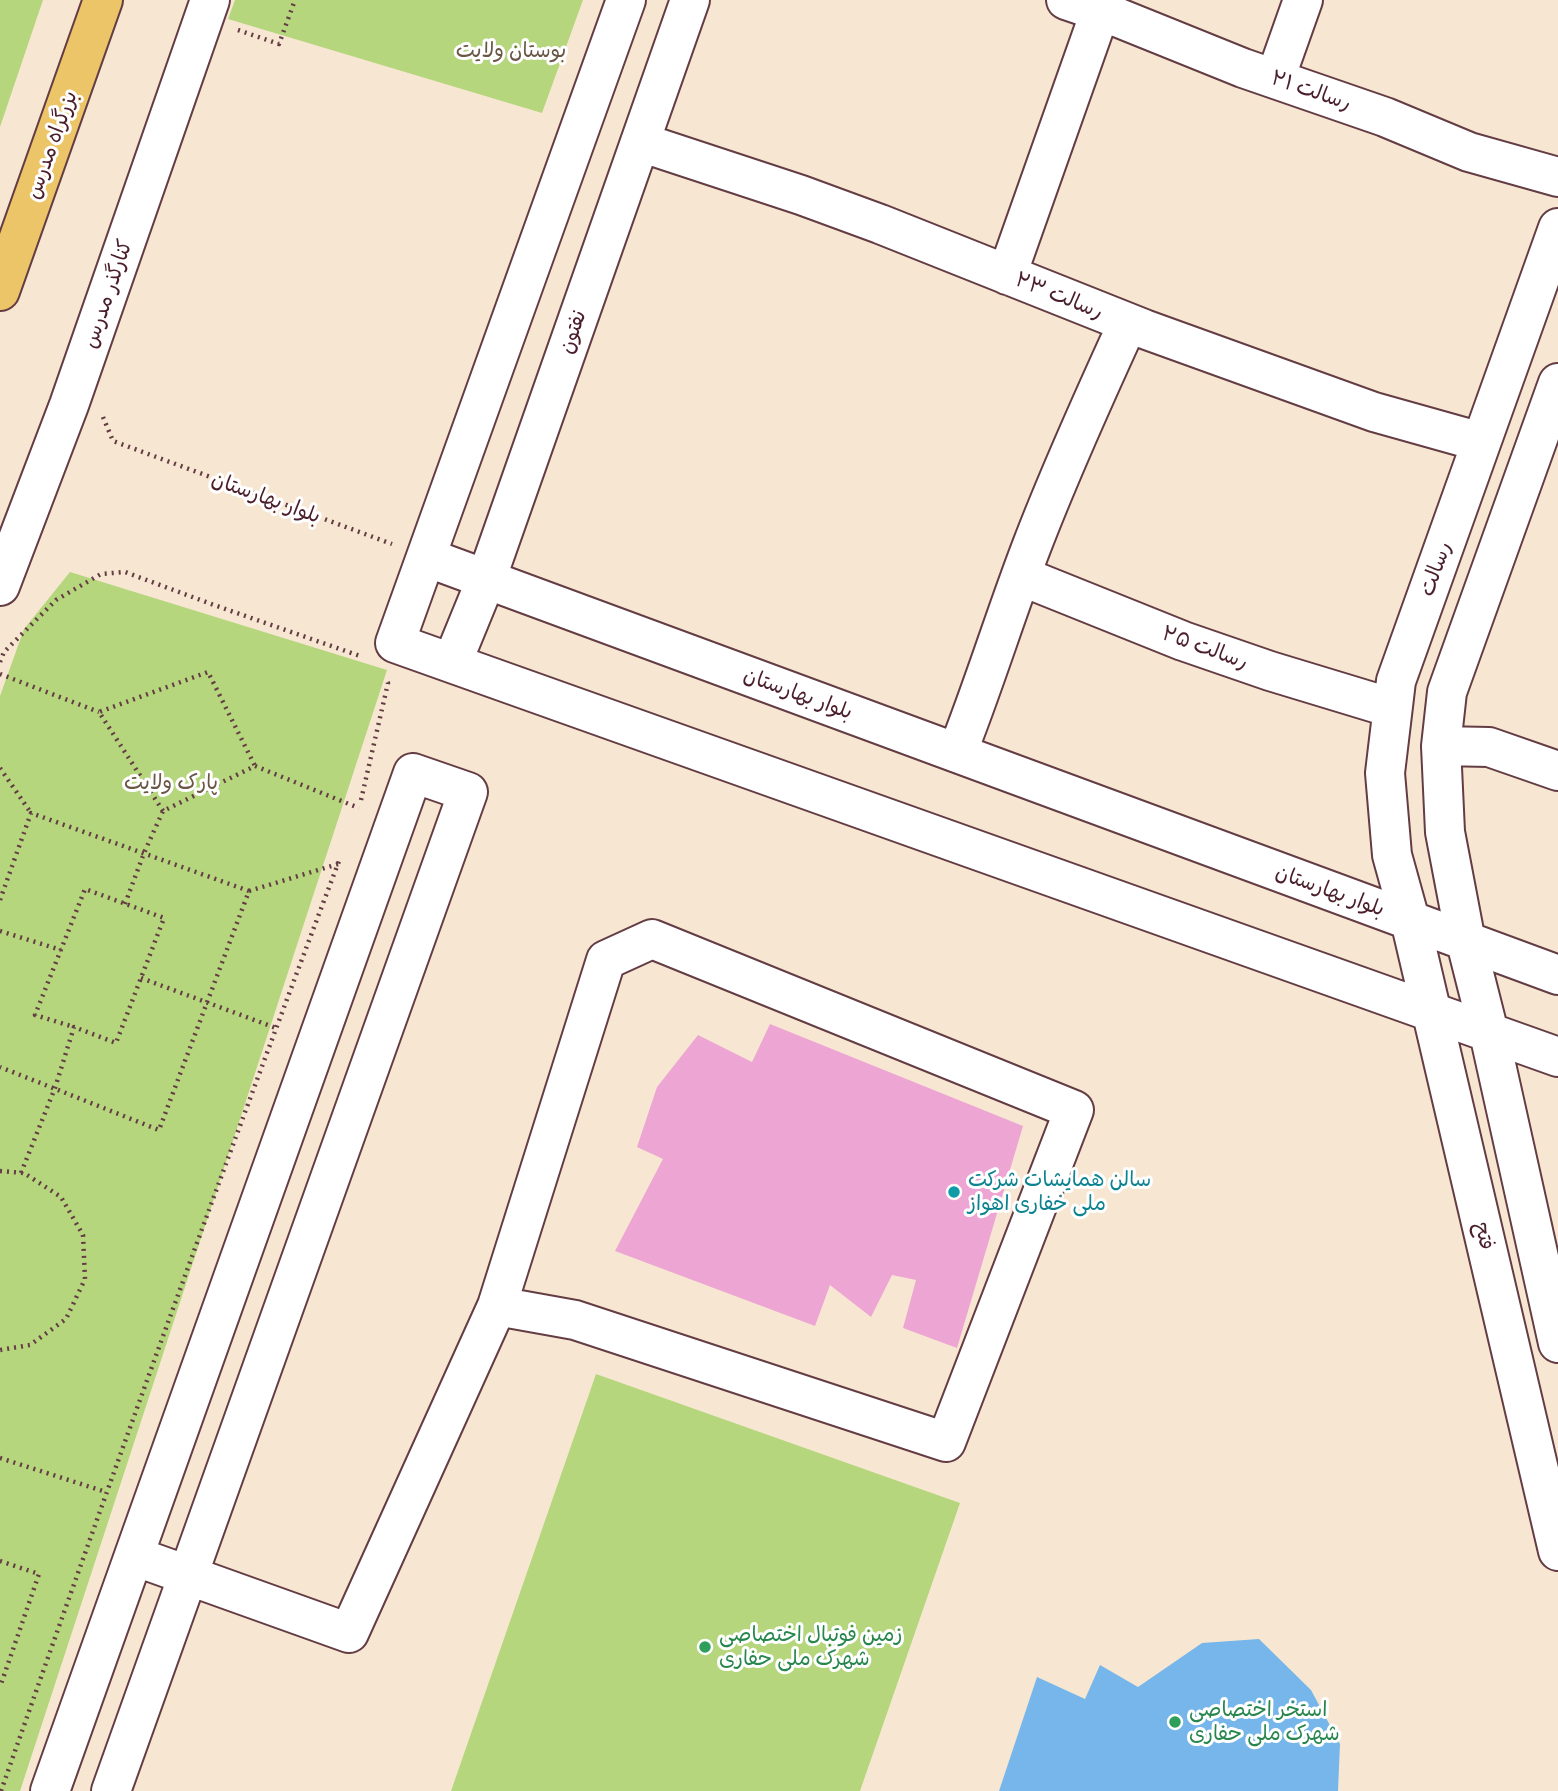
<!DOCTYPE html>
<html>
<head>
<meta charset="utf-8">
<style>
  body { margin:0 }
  canvas { display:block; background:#f7e7d2 }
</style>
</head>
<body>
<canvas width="1558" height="1791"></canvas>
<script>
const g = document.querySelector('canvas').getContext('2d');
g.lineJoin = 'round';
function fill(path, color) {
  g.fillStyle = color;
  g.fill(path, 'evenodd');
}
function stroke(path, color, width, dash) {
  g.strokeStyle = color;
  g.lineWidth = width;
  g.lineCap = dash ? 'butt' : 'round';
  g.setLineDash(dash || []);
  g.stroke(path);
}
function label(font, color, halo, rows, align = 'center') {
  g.font = font + ' Delius,"Playpen Sans Arabic",sans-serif';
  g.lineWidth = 6;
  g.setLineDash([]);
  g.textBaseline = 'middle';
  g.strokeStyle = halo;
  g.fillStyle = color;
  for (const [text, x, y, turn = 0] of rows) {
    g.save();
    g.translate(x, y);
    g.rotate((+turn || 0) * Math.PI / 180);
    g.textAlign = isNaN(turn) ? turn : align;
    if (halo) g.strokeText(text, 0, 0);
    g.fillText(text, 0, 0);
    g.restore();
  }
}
fill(new Path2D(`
  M0 0H43L0 127Z
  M235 0H583L542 113 228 19Z
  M70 572 387 670 20 1791H0V696L24 629Z
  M596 1374 960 1503 860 1791H451Z`), '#b5d67d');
fill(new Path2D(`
  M1259 1639 1311 1690 1340 1744 1338 1791H999L1037 1677 1085 1699 1100 1665 1138 1687 1202 1643Z`), '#76b6ea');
fill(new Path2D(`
  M770 1024 1023 1126 957 1348 903 1328 916 1280 892 1275 871 1317 830 1285 815 1326 615 1251 663 1159 637 1147 657 1087 698 1035 752 1062Z`), '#eda5d3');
const minor = new Path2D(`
  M626 0 395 643 1558 1057
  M1066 0 1119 18 1243 68 1385 117 1469 152 1558 177
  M1275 79 1303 0
  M640 142 801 195 880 224 1144 329 1374 412 1481 442
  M1558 228 1396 681 1385 773 1392 855 1410 920 1558 1551
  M1007 275 1100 12
  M1558 383 1447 692 1441 746 1445 832 1466 942 1489 1033 1558 1343
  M426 557 1558 975
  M1021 576 1183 641 1270 671 1392 708
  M0 586 69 405 210 0
  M452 663 486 580 690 0
  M1441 746 1489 747 1558 771
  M957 753C984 685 1005 616 1031 548 1060 472 1094 397 1128 323
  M134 1556 349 1633 497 1306 606 960 652 939 1074 1110 946 1442 575 1320 497 1306
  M50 1791 413 773 468 792 111 1791`);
const highway = new Path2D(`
  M0 291 103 0`);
stroke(minor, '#643d44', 42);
stroke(highway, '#643d44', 42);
stroke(new Path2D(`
  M238 30 279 44 295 0
  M103 417 113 441 392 544
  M0 662 4 652 56 600 101 574 125 572 214 605 360 656
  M0 674 99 712
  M0 768 31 813
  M361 800 388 683 386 680
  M163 811 99 712 208 672 255 766
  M249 891 338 864
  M0 900 31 813 249 891 159 1130 0 1067
  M125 904 144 853 163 811 255 766 359 808
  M0 931 61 950
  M141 978 276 1028
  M0 1171 24 1173 61 1197 83 1235 85 1279 66 1319 30 1345 0 1350
  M21 1173 55 1088 74 1027 116 1043 164 918 85 889 35 1015 74 1027
  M0 1458 106 1492
  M0 1561 39 1574 0 1687
  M1 1791C110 1480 222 1170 339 861`), '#643d44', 4.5, [2, 5]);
stroke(minor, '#fff', 38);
stroke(highway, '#edc569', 38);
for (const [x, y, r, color] of [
  [954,1192,7,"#0f9aa8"],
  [705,1647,7,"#2e9e5b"],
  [1175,1722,7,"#2e9e5b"]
]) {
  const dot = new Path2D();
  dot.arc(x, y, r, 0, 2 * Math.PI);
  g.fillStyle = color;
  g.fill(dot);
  stroke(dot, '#fff', 2.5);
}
label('21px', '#6a5644', '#fff', [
  ["بوستان ولایت",511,51],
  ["پارک ولایت",171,783]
]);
label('21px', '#4a1f2b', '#fff', [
  ["رسالت ۲۱",1311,91,19],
  ["بزرگراه مدرس",52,145,-70],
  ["کنارگذر مدرس",108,294,-71],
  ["رسالت ۲۳",1059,296,22],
  ["نفتون",573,332,-71],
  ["بلوار بهارستان",266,498,20],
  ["رسالت",1436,569,-70],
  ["رسالت ۲۵",1205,648,20],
  ["بلوار بهارستان",798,694,20],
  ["بلوار بهارستان",1330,891,20],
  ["فتح",1484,1236,77]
]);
label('21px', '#0d838f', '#fff', [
  ["سالن همایشات شرکت",968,1180],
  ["ملی خفاری اهواز",968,1204]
], 'left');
label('21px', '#27864d', '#fff', [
  ["زمین فوتبال اختصاصی",719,1635],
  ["شهرک ملی حفاری",719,1659],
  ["استخر اختصاصی",1189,1710],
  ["شهرک ملی حفاری",1189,1734]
], 'left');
</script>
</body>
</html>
